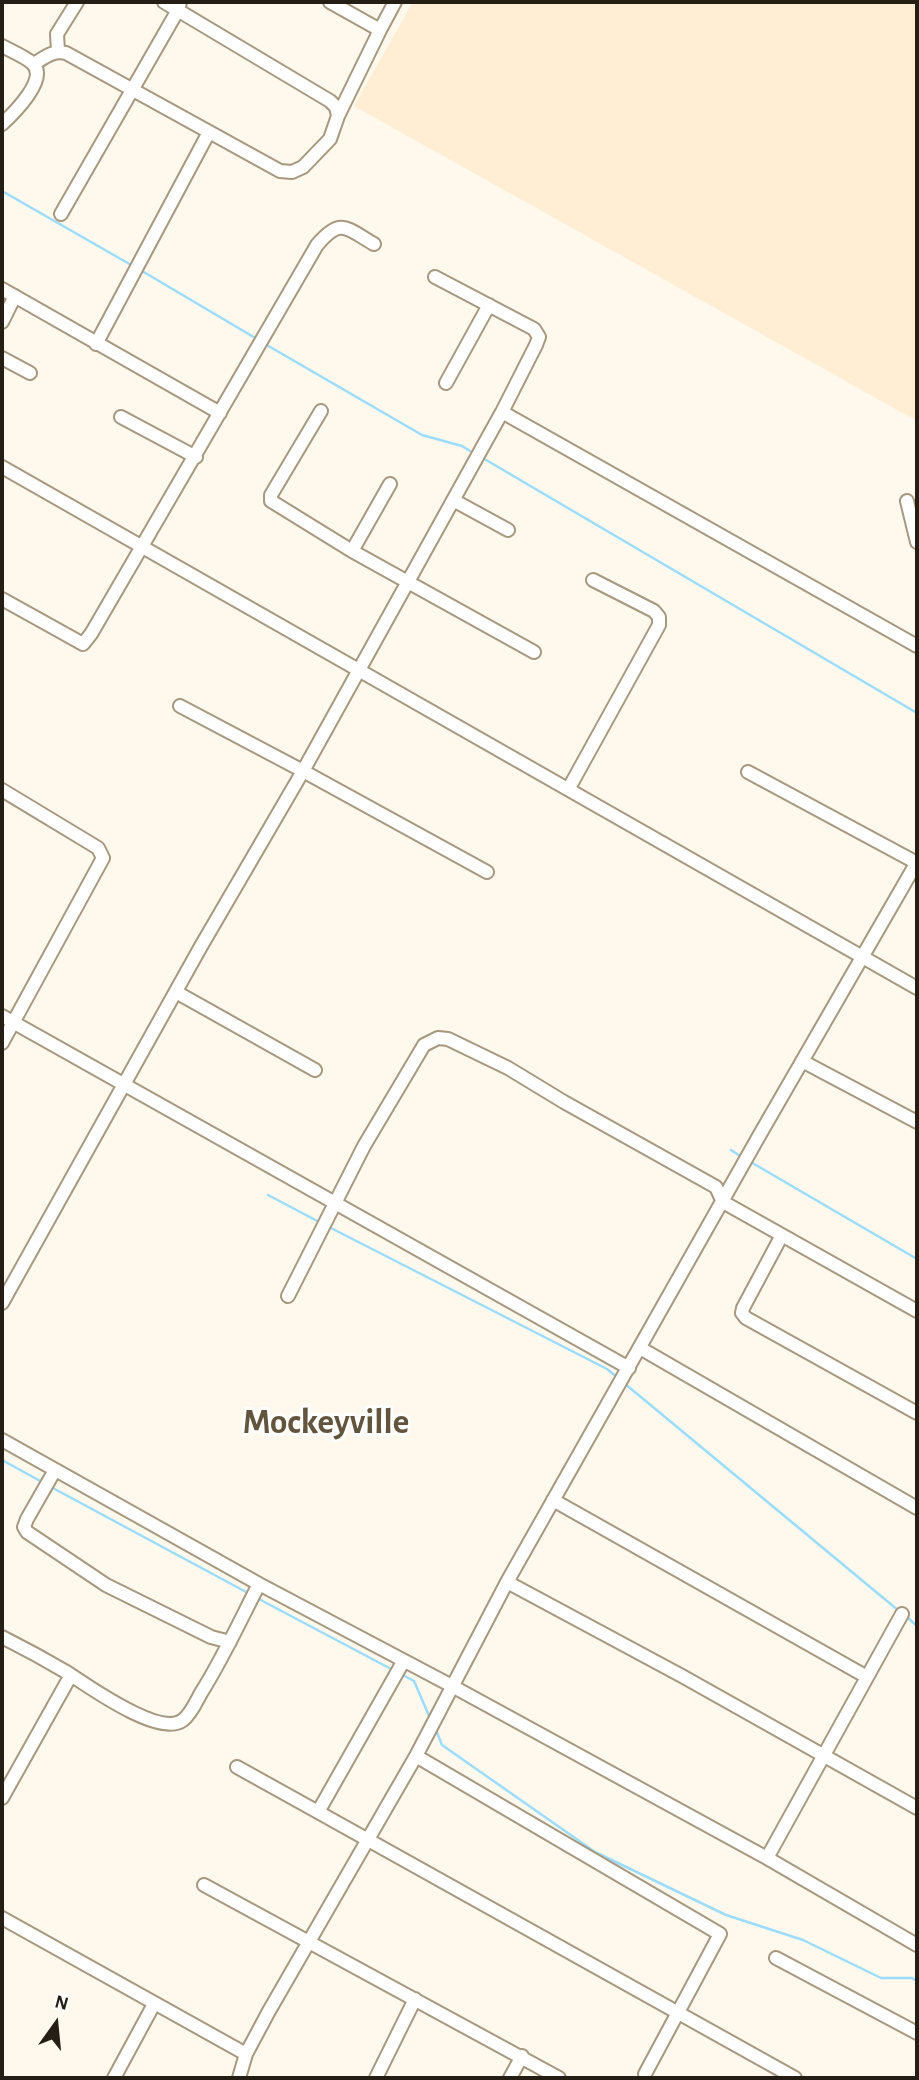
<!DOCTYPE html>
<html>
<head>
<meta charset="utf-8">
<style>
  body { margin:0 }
  #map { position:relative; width:919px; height:2080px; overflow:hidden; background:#fef8ed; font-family:"Alegreya Sans",sans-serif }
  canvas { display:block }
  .frame { position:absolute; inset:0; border:4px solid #241e15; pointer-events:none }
  .north { position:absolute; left:21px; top:1989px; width:70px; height:70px; -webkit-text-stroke:5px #fff; paint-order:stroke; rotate:15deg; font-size:19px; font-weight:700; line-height:28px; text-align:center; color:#241e15 }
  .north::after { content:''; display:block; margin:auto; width:24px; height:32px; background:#241e15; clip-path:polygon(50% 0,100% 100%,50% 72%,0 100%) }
</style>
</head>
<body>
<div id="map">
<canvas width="919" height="2080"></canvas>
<div class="frame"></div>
<div class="north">N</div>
</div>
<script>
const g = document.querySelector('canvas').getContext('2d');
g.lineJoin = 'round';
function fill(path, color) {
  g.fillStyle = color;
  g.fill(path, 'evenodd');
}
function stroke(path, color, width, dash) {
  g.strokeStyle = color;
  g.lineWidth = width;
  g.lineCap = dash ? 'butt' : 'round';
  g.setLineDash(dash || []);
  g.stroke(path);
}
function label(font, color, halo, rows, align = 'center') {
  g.font = font + ' "Alegreya Sans",sans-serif';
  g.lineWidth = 6;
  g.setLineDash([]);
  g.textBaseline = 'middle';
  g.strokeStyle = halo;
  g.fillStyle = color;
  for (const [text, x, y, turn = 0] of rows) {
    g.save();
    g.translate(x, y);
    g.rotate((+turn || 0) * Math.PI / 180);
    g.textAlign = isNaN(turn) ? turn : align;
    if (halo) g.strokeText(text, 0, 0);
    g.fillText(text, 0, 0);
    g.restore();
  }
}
fill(new Path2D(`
  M413 2H917V421L354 106Z`), '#ffeed4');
stroke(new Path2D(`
  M2 191 133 266
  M142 271 257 339
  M265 344 422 435 462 446 475 454
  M481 457 917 713
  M731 1150 743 1158
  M749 1161 917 1259
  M268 1195 321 1223
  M327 1226 607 1369 618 1378
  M624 1383 899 1611
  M2 1460 42 1482
  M51 1487 248 1593
  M257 1598 393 1670
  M907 1617 917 1626
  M399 1673 414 1681 430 1718
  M436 1730 442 1745 595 1852 726 1915 803 1940 881 1978H912L917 1981`), '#9cdcfd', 2.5);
const minor = new Path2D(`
  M164 2 330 101 336 107 338 116
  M330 2 380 30 395 2
  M2 46C11 51 24 56 32 63 50 78 13 114 2 124
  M58 51 57 34 77 2
  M34 64C45 57 53 50 66 53L280 171 292 172 303 167 330 139 338 116 380 30
  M61 214 178 10 180 2
  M2 289 220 413
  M2 322 15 296
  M96 344 209 132
  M2 358 30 373
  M446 383 489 305
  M321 411 271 495V501L352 551 534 652
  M502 412 917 646
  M121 417 196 457
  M2 467 917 988
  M453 500 508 530
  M907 501 917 542
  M352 551 390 484
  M2 599 83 644 91 634 317 245C341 217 346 228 374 244
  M180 706 303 771 487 872
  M748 772 917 863
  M569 788 659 625V617L654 611 593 580
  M2 790 98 848 103 858 2 1043
  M176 992 315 1070
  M2 1016 629 1368
  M802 1061 917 1122
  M782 1235 743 1308 742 1313 746 1318 917 1413
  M288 1296 364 1146 424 1045 438 1038 448 1039 508 1068 564 1102 716 1187 723 1202 917 1311
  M2 1303 200 948 303 771 502 412 536 345 539 337 534 329 435 277
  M640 1348 917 1508
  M2 1440 259 1584 452 1686 767 1858
  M55 1470 27 1519 24 1527 27 1532 106 1585 211 1637 230 1642
  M553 1500 867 1677
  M507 1582 682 1676 917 1808
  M902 1614 767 1858 917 1945
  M2 1637C24 1648 46 1660 68 1673 88 1686 160 1738 183 1720 191 1714 196 1702 201 1693 223 1658 240 1621 259 1584
  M403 1662 318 1812 795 2078
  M416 1756 720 1934 645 2074
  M237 1767 318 1812
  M2 1798 71 1675
  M204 1885 559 2078
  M2 1918 246 2054
  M776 1958 917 2033
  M114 2078 154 2004
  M239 2078 246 2054 269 2011 416 1756 507 1582 759 1136 917 862
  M376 2078 415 1999
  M510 2078 522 2056`);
stroke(minor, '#a7987f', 16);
stroke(minor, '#fff', 12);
label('bold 35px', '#62543d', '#fff', [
  ["Mockeyville",326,1422]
]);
</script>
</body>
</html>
